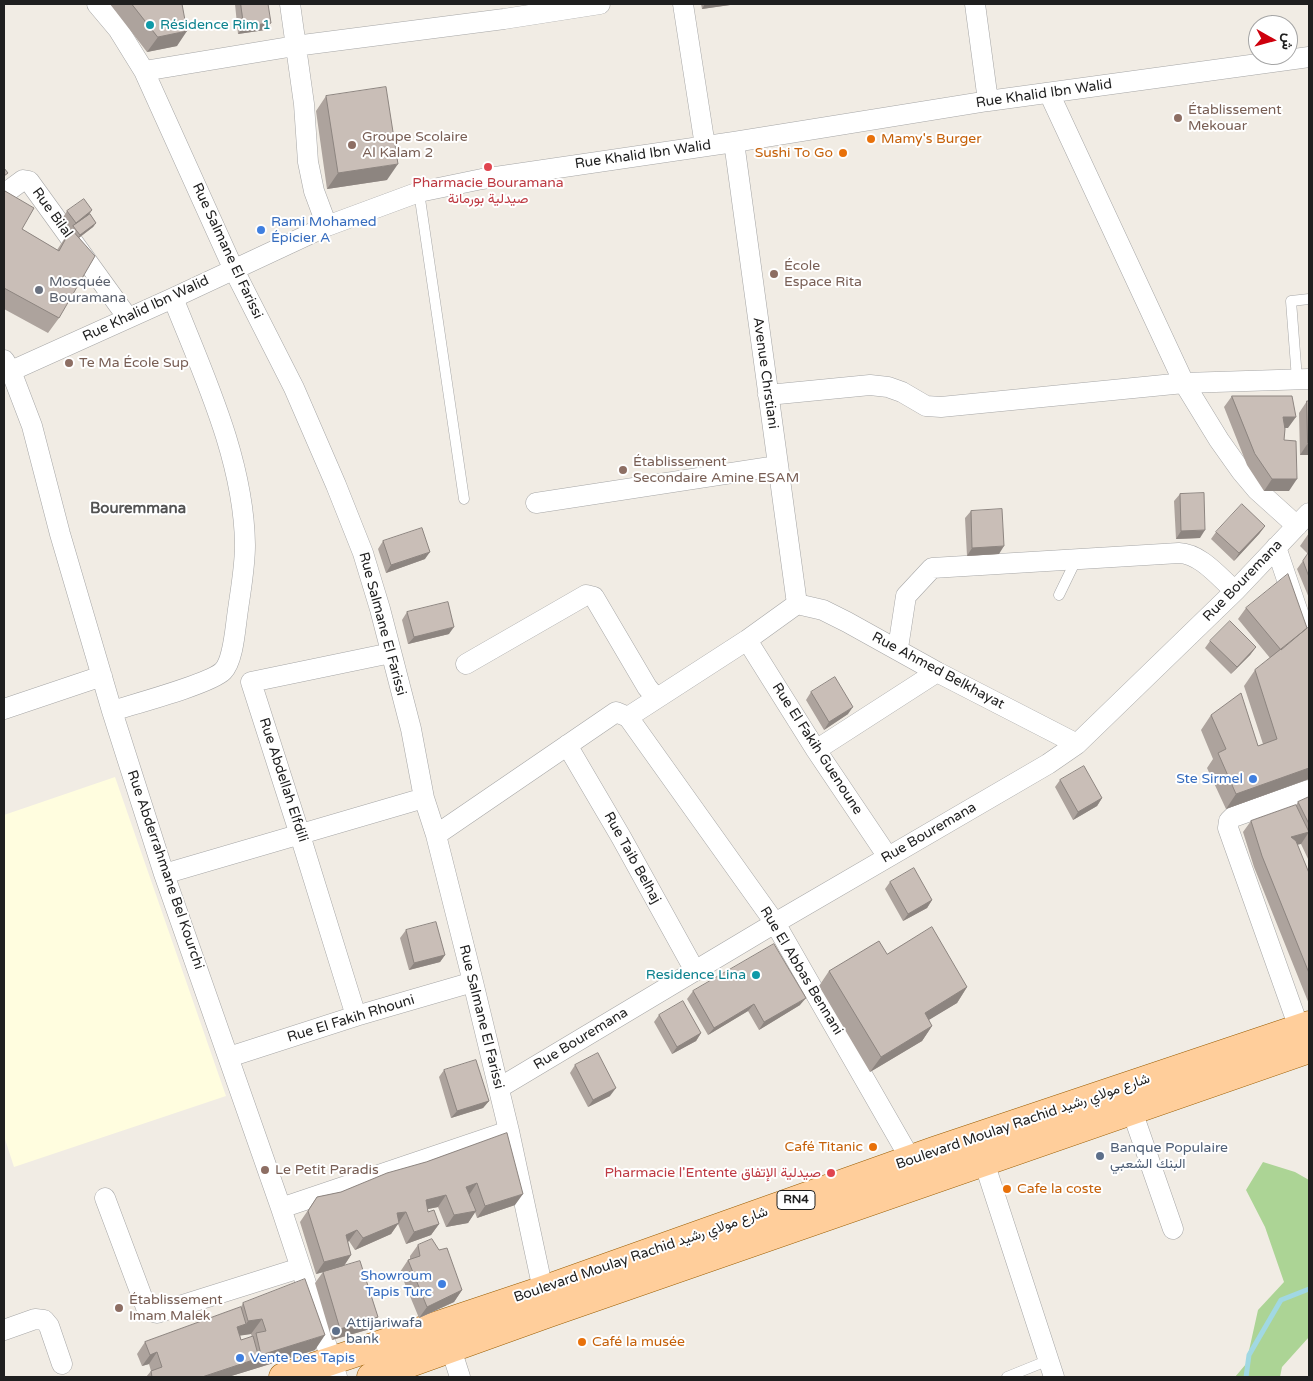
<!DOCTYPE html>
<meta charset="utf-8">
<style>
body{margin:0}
#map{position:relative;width:1313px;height:1381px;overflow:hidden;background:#f1ece4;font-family:"Varela Round",Vazirmatn,sans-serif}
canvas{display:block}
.frame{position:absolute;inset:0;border:5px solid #1f1f1f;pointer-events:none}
.north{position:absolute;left:1248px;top:15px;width:50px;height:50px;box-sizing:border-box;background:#fff;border:1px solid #a5a5a5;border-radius:50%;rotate:97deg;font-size:14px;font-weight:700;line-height:20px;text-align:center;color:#1f1f1f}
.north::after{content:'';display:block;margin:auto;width:18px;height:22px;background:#ce000d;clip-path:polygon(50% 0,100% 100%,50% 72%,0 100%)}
</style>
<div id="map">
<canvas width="1313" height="1381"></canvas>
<div class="frame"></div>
<div class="north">ش</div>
</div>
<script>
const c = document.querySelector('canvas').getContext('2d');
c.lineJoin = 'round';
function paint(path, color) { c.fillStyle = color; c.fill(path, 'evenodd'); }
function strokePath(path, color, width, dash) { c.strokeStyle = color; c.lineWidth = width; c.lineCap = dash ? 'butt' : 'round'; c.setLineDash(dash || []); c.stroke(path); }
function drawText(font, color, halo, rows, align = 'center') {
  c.font = font + ' "Varela Round",Vazirmatn,sans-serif'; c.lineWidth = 4; c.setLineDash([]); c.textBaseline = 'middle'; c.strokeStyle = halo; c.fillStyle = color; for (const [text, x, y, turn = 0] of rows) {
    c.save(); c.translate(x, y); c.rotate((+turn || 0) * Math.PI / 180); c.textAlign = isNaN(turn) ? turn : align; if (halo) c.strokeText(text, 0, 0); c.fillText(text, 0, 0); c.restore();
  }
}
paint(new Path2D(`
 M115,777L226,1096L14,1167L4,1136V815Z`), '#fffddf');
paint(new Path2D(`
 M1263,1162L1295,1172L1309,1180V1337L1282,1367L1280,1377H1235L1246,1364L1258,1310L1284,1282L1265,1227L1246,1190Z`), '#acd495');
strokePath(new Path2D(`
 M1246,1377L1249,1355L1281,1300L1309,1289`), '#a1d8e3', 5);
const service = new Path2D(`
 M419,192L464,499
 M1297,379L1291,301L1309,299
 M1059,595L1076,560
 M1007,1377L1049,1360`);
const minor = new Path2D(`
 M97,4L118,29L144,71L233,268L294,388L336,485L363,553L380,609L411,729L424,798L436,835L473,982L509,1131L543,1290
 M290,4L304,104L308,162L314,191L327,226
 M683,4L705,146
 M975,4L988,101
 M144,71L295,46L504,19L600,4
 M1049,93L1184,383L1219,440L1241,471L1257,490L1297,526
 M734,142L797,604
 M4,194L23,180L29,181L128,318
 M4,360L11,371L32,426L60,534L112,711L164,874L281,1208L337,1377
 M11,371L173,298L327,226L419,192L482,179L734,142L988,101L1309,57
 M768,395L870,385L888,387L902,392L926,406L941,407L1184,383L1309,379
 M536,503L777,466
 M1276,547L1309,645
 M797,604L823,610L847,622L937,672L1077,744
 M747,640L816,750L888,857
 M898,648L906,596L932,568L1179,553C1201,554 1218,576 1235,591
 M466,664L586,595L594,597L647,687L656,698
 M251,682L300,835L356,1016
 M251,682L391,653
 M4,709L102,676
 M112,711C134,704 210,684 223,671C233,661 235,631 237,617C240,593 245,569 245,545C244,460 204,376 173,298
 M628,717L775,923L911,1160
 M567,745L621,837L695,971
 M816,750L937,672
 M436,835L616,712L628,717L747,640L797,604
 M164,874L424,798
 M1299,1028L1228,828L1229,821L1233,817L1309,790
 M229,1057L356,1016L473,982
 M499,1088L775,923L1048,764L1077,744L1235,591L1309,513
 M1132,1111L1173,1229
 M984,1162L1054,1377
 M105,1198L147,1310L157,1313L300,1268
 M281,1208L509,1131
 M4,1330L35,1319L44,1320L49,1326L62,1364
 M451,1349L460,1377`);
const primary = new Path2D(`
 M283,1377L543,1290L934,1151L1309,1025
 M371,1377L549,1313L1309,1049`);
strokePath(service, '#a6a6a6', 11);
strokePath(minor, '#a6a6a6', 21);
strokePath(primary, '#9a5d00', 29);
strokePath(service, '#fff', 10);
strokePath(minor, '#fff', 20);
strokePath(primary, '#ffce9b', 28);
paint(new Path2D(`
 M110,4H182L177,46L147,52Z
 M235,4H268L265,30L238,34Z
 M701,4H737L702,9Z
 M326,96L387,180L327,189L316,111Z
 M4,193L22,229L57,250L70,230L62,219L67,211L90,214L96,223L93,227L79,238L59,318L48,333L4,309Z
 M1232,396L1288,428H1285L1284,440L1289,491H1264L1247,465L1224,407Z
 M1307,401H1309V455H1300L1299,413Z
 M1180,494L1200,538L1176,539L1174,501Z
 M971,511L999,554L967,556L965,518Z
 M1265,526L1259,534L1234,561L1211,539L1216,532Z
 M1309,533V598L1297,569L1308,554L1300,546Z
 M383,541L425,559L386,573L378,549Z
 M1246,608L1307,628L1309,779L1226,809L1207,768L1213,759L1201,730L1211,715L1258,746L1263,744L1244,686L1255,670L1270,658L1238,619Z
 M407,612L449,634L408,644L402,620Z
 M1210,641L1256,647L1250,655L1231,674L1205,648Z
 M811,692L848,714L824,730L806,700Z
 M1060,780L1102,798L1097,806L1073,820L1055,787Z
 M1309,797V861L1301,844H1297L1309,873V1004L1254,867L1243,832L1251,821L1296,805L1298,802Z
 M890,882L932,900L927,908L903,921L885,889Z
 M406,930L445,955L440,962L409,970L400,938Z
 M887,954L967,987L957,1003L928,1020L932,1026L922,1041L870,1072L819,986L829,971Z
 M693,991L800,1005L759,1030L748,1011L708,1035L687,999Z
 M659,1015L701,1033L696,1041L672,1054L654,1022Z
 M575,1065L610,1096L588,1107L570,1073Z
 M444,1070L489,1101L483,1108L451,1118L439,1077Z
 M507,1133L515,1205L477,1218L475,1212L468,1223L446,1227L438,1207L428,1209V1212L439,1224L431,1235L406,1244L398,1224L391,1234L355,1250L349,1241L348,1242L351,1255L344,1266L370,1329L332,1340L315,1283L323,1272L316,1274L300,1222L317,1197L341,1192L426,1162Z
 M418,1245L439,1250L462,1290L454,1302L419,1318L400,1272L408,1260H410V1256Z
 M243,1303L315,1350L228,1377H146L151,1371L149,1364L142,1366L137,1354L145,1342L241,1307ZM251,1334L252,1337L241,1340L240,1335Z`), '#ada39d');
paint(new Path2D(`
 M705,4H737L702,9Z
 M271,23L265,30L238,34L244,26Z
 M187,31L177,46L147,52L158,37Z
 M398,164L387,180L327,189L338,173Z
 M92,210L87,218L73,226L76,223Z
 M96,223L93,227L77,239L80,235Z
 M1283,417H1296L1288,428H1275Z
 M1308,443H1309V455H1300Z
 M1272,479H1297L1289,491H1264Z
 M1265,526L1259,534L1234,561L1239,553Z
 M1205,530L1200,538L1176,539L1181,531Z
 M1004,546L999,554L967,556L972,548Z
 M430,552L425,559L386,573L391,565Z
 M454,627L449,634L408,644L414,637Z
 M1256,647L1250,655L1231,674L1237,667Z
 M853,707L848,714L824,730L829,722Z
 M1309,768V779L1226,809L1236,794Z
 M1102,798L1097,806L1073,820L1078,812Z
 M1309,832L1301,844L1283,848L1291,837Z
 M932,900L927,908L903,921L908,914Z
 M445,955L440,962L409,970L414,963Z
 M967,987L957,1003L914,1029L925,1013Z
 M806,998L800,1005L759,1030L764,1022Z
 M754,1004L748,1011L708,1035L714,1028Z
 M932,1026L922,1041L870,1072L881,1057Z
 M701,1033L696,1041L672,1054L677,1047Z
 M616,1088L610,1096L588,1107L593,1100Z
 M489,1101L483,1108L451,1118L457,1111Z
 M477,1183L469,1195L466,1187Z
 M523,1194L515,1205L477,1218L485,1206Z
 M446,1195L438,1207L418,1211L426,1200Z
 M476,1211L468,1223L446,1227L454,1215Z
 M406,1212L391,1234L355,1250L363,1238L397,1213Z
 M439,1224L431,1235L406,1244L414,1232Z
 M357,1230L349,1241L338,1246L346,1235Z
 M351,1255L343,1267L316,1274L324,1262Z
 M462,1290L454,1302L419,1318L427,1307Z
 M378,1317L370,1329L332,1340L340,1329Z
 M262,1319L251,1334L238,1336L237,1327L246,1324L248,1321Z
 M325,1335L315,1350L251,1370L261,1355Z
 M157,1352L149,1364L142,1366L150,1355Z
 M259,1358L251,1370L228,1377H202Z`), '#8d8580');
const building = new Path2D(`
 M132,4H182L187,31L158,37Z
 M241,4H268L271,23L244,26Z
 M386,87L398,164L338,173L326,96Z
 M4,168L8,173L4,176Z
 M5,191L34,208L22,229L59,251L71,229L95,256L59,318L4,288V193Z
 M84,199L92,210L76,223L67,211Z
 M90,214L96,223L80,235L73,226Z
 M1232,396H1292L1296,417H1283L1285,429L1284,440L1296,441L1297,479H1272L1255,454Z
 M1307,401H1309V443H1308Z
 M1204,493L1205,530L1181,531L1180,494Z
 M1242,504L1265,526L1239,553L1216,532Z
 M1002,509L1004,546L972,548L971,511Z
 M422,528L430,552L391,565L383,541Z
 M1309,552V577L1303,561Z
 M1288,574L1307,628L1281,650L1246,608Z
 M448,602L454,627L414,637L407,612Z
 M1230,621L1256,647L1237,667L1210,641Z
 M1309,627V768L1236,794L1218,753L1226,749L1211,715L1241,693L1258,746L1277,739L1255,670Z
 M835,677L853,707L829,722L811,692Z
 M1084,766L1102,798L1078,812L1060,780Z
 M1309,797V824L1298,802Z
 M1296,805L1309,832L1291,837L1296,841L1309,873V973L1262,856L1251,821Z
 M914,868L932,900L908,914L890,882Z
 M436,922L445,955L414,963L406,930Z
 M932,927L967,987L925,1013L932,1026L881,1057L829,971L879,941L887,954Z
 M774,944L806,998L764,1022L754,1004L714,1028L693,991Z
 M683,1001L701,1033L677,1047L659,1015Z
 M598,1053L616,1088L593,1100L575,1065Z
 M476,1060L489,1101L457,1111L444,1070Z
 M507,1133L523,1194L485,1206L477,1183L466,1187L476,1211L454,1215L446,1195L426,1200L428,1212L434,1210L439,1224L414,1232L406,1212L397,1213L399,1223L363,1238L357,1230L346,1235L351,1255L324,1262L308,1211L317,1197L341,1192L387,1173L426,1162Z
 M432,1239L439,1250L447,1248L462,1290L427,1307L408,1260L420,1256L418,1245Z
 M360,1261L378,1317L340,1329L323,1272Z
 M305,1279L325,1335L261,1355L256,1333L266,1331L262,1319L248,1321L243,1303Z
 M241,1307L246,1324L237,1327L241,1340L253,1336L259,1358L202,1377H152L151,1371L162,1367L157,1352L150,1355L145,1342Z`);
paint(building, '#c9beb7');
strokePath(building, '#8d8580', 1);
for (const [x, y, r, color] of [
 [150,25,5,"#0f9aa8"],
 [1178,118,5,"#8d6e63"],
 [871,139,5,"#e8710a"],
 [352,145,5,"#8d6e63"],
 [843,153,5,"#e8710a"],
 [488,167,5,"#e0444e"],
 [261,230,5,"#3f7fe0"],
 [774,274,5,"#8d6e63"],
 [39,290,5,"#6b7280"],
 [69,363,5,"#8d6e63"],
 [623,470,5,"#8d6e63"],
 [1253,779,5,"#3f7fe0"],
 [756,975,5,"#0f9aa8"],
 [873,1147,5,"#e8710a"],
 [1100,1156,5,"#5c6f8a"],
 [265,1170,5,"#8d6e63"],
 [831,1173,5,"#e0444e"],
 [1007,1189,5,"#e8710a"],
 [442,1284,5,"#3f7fe0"],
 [119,1308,5,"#8d6e63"],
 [336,1331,5,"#5c6f8a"],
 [582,1342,5,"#e8710a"],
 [240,1358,5,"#3f7fe0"]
]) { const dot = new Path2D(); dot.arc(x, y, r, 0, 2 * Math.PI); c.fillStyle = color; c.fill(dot); strokePath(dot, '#fff', 2); }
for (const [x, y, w] of [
 [796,1200,38]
]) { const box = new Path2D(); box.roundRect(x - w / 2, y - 9.5, w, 19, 4); c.fillStyle = '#fff'; c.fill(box); strokePath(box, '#1f1f1f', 1); }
drawText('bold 12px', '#1f1f1f', null, [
 ["RN4",796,1200]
]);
drawText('14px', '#0d838f', '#fff', [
 ["Résidence Rim 1",160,25],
 ["Residence Lina",746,975,"right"]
], 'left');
drawText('14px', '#1f1f1f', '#fff', [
 ["Rue Khalid Ibn Walid",1044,94,-8],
 ["Rue Khalid Ibn Walid",643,155,-8],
 ["Rue Bilal",52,213,54],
 ["Rue Salmane El Farissi",227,251,65],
 ["Rue Khalid Ibn Walid",146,309,-25],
 ["Avenue Chrstiani",765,373,82],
 ["Rue Bouremana",1243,581,-46],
 ["Rue Salmane El Farissi",382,624,75],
 ["Rue Ahmed Belkhayat",938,671,28],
 ["Rue El Fakih Guenoune",817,749,57],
 ["Rue Abdellah Elfdili",283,780,72],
 ["Rue Bouremana",929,833,-30],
 ["Rue Taib Belhaj",632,858,61],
 ["Rue Abderrahmane Bel Kourchi",165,870,71],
 ["Rue El Abbas Bennani",801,971,59],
 ["Rue Salmane El Farissi",481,1017,76],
 ["Rue El Fakih Rhouni",351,1019,-17],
 ["Rue Bouremana",581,1039,-31],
 ["Boulevard Moulay Rachid شارع مولاي رشيد",1023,1122,-19],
 ["Boulevard Moulay Rachid شارع مولاي رشيد",641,1255,-19]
]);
drawText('14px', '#785e54', '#fff', [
 ["Établissement",1188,110],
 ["Mekouar",1188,126],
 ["Groupe Scolaire",362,137],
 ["Al Kalam 2",362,153],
 ["École",784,266],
 ["Espace Rita",784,282],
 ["Te Ma École Sup",79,363],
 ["Établissement",633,462],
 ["Secondaire Amine ESAM",633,478],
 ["Le Petit Paradis",275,1170],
 ["Établissement",129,1300],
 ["Imam Malek",129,1316]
], 'left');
drawText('14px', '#c56008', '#fff', [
 ["Mamy's Burger",881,139],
 ["Sushi To Go",833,153,"right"],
 ["Café Titanic",863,1147,"right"],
 ["Cafe la coste",1017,1189],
 ["Café la musée",592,1342]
], 'left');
drawText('14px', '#be3a42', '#fff', [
 ["Pharmacie Bouramana",488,183],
 ["صيدلية بورمانة",488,199],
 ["Pharmacie l'Entente صيدلية الإتفاق",821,1173,"right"]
]);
drawText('14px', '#366cbe', '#fff', [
 ["Rami Mohamed",271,222],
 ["Épicier A",271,238],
 ["Ste Sirmel",1243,779,"right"],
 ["Showroum",432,1276,"right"],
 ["Tapis Turc",432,1292,"right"],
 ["Vente Des Tapis",250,1358]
], 'left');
drawText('14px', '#5b616d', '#fff', [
 ["Mosquée",49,282],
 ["Bouramana",49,298]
], 'left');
drawText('14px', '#4e5e75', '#fff', [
 ["Banque Populaire",1110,1148],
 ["البنك الشعبي",1110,1164],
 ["Attijariwafa",346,1323],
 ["bank",346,1339]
], 'left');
drawText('bold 15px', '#525252', '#fff', [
 ["Bouremmana",138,509]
]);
</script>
